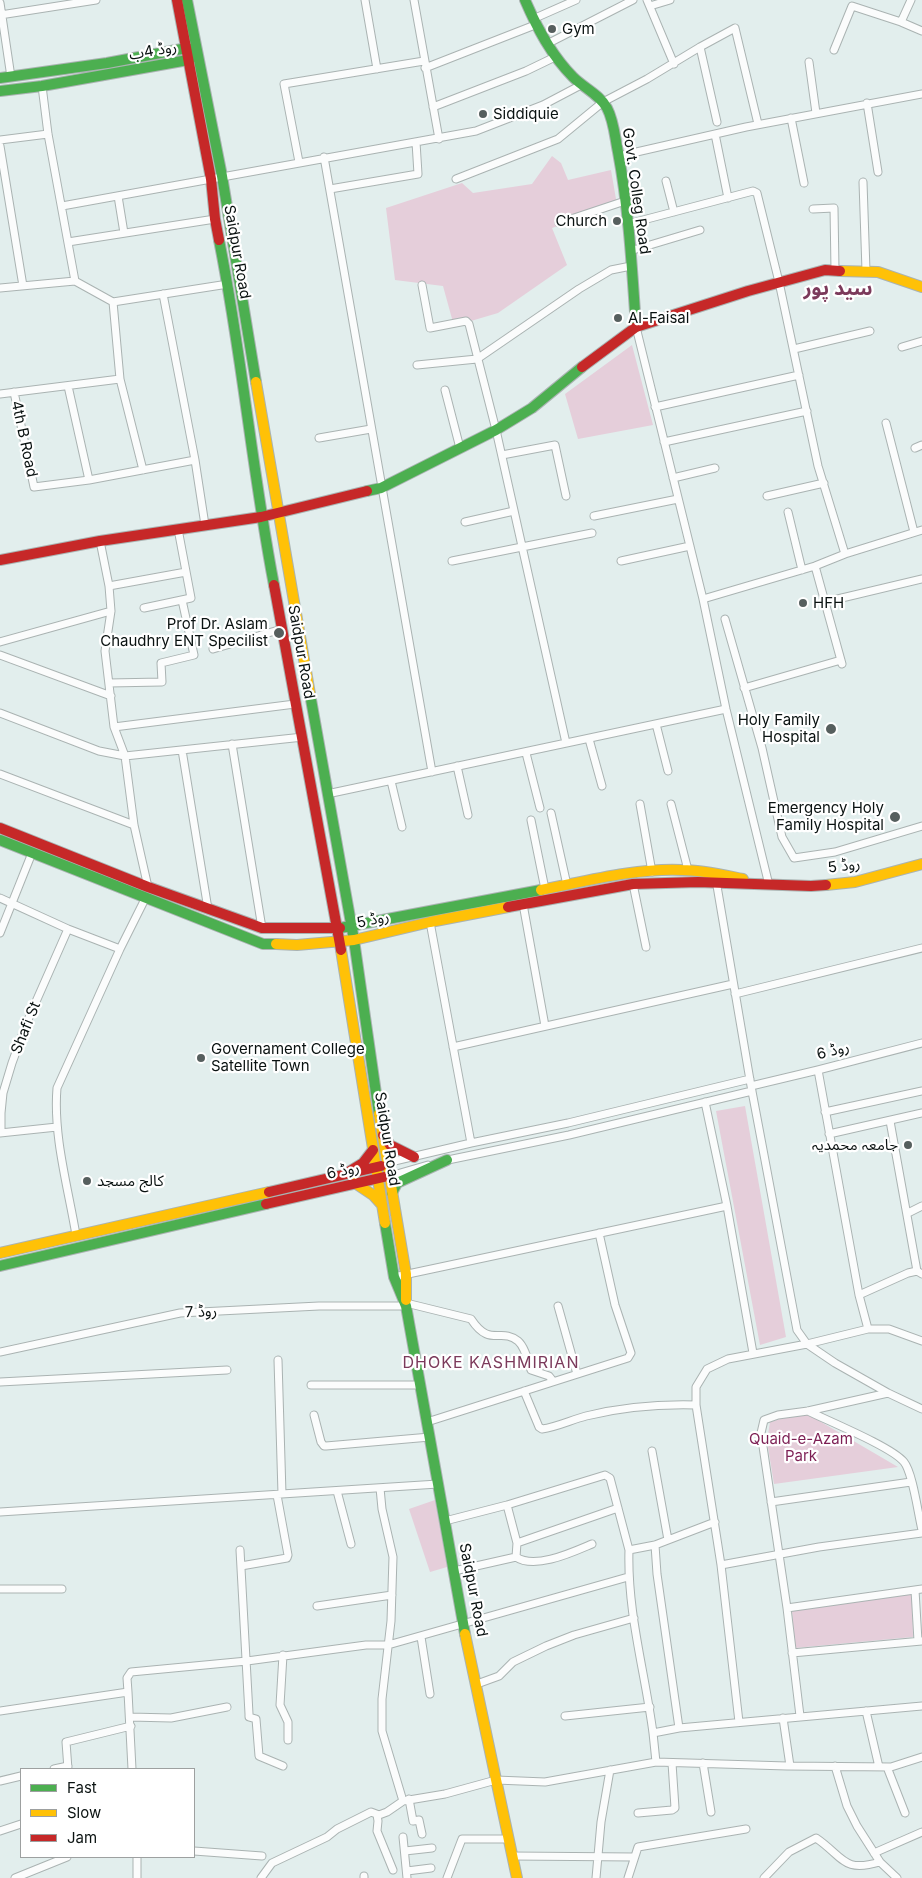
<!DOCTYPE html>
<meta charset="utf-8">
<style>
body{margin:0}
#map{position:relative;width:922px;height:1878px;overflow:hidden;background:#e2eeed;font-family:Inter,sans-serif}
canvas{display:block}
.legend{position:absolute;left:20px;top:1768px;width:175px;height:90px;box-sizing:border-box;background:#fff;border:1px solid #9da0a0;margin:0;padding:6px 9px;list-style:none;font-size:15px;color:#0a1211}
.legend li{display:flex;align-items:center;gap:10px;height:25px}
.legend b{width:25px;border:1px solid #9da0a0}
</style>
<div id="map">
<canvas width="922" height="1878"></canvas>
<ul class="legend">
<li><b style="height:6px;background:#4caf50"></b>Fast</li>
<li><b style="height:6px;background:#ffc107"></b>Slow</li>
<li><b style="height:6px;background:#c62828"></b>Jam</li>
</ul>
</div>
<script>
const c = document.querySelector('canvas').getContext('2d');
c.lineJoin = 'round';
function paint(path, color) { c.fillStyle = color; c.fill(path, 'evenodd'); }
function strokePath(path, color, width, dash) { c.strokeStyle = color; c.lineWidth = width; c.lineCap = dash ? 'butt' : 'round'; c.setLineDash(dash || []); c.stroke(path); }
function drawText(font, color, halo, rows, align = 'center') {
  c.font = font + ' Inter,"Noto Sans Arabic",sans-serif'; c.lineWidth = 4.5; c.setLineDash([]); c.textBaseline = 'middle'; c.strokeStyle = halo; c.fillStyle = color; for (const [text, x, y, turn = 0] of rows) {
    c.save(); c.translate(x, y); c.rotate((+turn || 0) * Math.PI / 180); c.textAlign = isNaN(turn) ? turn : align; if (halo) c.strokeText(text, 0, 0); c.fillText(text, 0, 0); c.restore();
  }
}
paint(new Path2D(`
 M552,156L561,163L568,180L611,170L617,205L552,228L567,265L498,313L454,326L443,286L395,280L386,208L462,183L473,193L532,184Z
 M632,345L653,425L578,439L565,394Z
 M745,1106L786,1337L760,1345L716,1111Z
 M804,1412L898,1467L774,1484L767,1441L770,1422Z
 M435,1500L447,1567L430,1572L409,1509Z
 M912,1592L913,1637L795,1648L792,1611Z`), '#e5ceda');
const street = new Path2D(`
 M365,0L377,69
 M414,0L439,139
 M647,0L674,64
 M0,3L11,77
 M650,6L670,0
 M0,15L96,0
 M533,19L576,0
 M901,22L911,0
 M547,44L633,0
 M700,47L717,122
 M834,50L852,6L901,22L922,31
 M809,62L816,113
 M425,68L535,25
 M42,86L48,134L75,281
 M867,103L878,172
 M433,107L526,71L555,57
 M791,118L804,183
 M715,134L728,198
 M0,140L48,134
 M0,146L23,286
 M619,156L746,127L922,94
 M324,157L432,772
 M299,162L284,84L424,61
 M456,179L558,139L603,102L647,79L700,47L735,28L758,124
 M666,181L674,212
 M863,182L866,271
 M330,189L418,174L416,142
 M118,196L124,233
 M62,206L476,131L543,105L581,85
 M813,209L834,208L835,270
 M559,223L625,201
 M628,224L753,191L757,193L779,282L818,466L845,554
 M68,242L215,219
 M630,251L700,230
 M422,285L430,328L466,321L469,324L496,430L566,743
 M0,288L75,281L113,302L120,379L143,470
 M163,294L195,460
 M113,302L228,284
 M636,327L703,599L726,709L769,885
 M902,347L922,341
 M794,349L870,331
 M417,365L477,359L579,289L611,270L631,266
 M68,386L89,480
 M445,390L460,448
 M14,392L34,487L89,480L195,460L205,525
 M0,394L120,379
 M655,407L799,375
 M886,423L914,532
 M319,438L371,429
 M664,442L807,411
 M915,448L922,445
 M502,455L555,445L566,496
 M673,478L715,468
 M767,496L824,483
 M788,512L802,570
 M594,516L678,499
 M465,522L514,511
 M100,541L109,586L111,611L105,651L114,727L125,756L134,825L148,887
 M452,561L592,533
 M621,561L690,546
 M815,566L842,664
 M109,586L186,572
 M703,599L815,566L845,554L922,530
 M825,602L922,579
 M144,608L191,598L178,529
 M725,619L762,748L782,837L794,858L835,852L922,826
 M0,642L111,611
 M213,649L282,629
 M0,655L111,696
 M109,683L162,682L161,663L194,655L182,600
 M744,688L841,660
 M0,713L99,751L125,756L303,737
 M656,724L668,771
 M114,727L295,704
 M589,739L602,786
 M232,744L262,928
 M182,750L208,909
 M526,753L540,808
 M457,766L468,815
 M0,774L134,825
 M391,781L402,827
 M327,794L726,709
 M640,804L652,872
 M671,804L688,870
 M551,813L567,885
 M531,820L545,889
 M716,880L751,1086L797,1330L807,1344L835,1363L888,1393L922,1409
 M633,884L646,947
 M0,898L68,929L120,949
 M523,904L545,1026
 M430,922L471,1143
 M0,933L32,853
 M735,994L922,948
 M453,1047L733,984
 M818,1070L859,1295L868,1329
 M751,1086L818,1070L922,1043
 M825,1112L922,1091
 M890,1121L917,1271
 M0,1133L57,1127
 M1,1133V1113L3,1093L12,1063L27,1022L68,929
 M829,1134L922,1113
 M443,1161L569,1135L752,1091
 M386,1163L471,1143L568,1123L750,1079
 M390,1176L428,1165
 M727,1206L753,1353
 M908,1213L922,1206
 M76,1235C68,1187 53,1136 57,1088L120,949L146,897
 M394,1277L727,1206L705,1102
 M859,1295L908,1273L917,1271L922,1274
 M406,1303L471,1319C490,1348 501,1327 518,1341C525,1347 528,1361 531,1370L549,1376L553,1381
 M558,1306L577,1374
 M0,1352L180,1313L319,1306H406
 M278,1360L282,1494
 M0,1382L227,1370
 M311,1385H421
 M524,1391L539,1427L542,1429C557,1427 571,1420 586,1416C623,1407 659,1404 696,1405
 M808,1411C828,1421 892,1447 904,1462C913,1473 918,1514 922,1530
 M314,1415L321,1442L324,1446H326L430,1437
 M427,1422L628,1358L631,1353L615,1305L599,1233
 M652,1451L668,1540
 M380,1488L382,1509L393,1557L391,1621L382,1699V1731L403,1801
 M337,1491L351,1544
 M771,1502L911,1482
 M507,1505L517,1543
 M0,1512L438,1484
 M445,1521L507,1505L605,1475L610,1478L629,1550
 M655,1545L657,1574L679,1728
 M240,1550L249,1714V1717L256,1719L259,1756L283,1766
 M516,1557C535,1570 573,1552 592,1544
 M721,1565L819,1547L922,1533
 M241,1566L287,1558L288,1555L277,1495
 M454,1571L516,1557L517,1543L618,1508
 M0,1589H62
 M915,1590L918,1641
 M317,1606L392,1595
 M787,1608L922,1589
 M421,1637L430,1694
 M792,1653L922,1641
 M283,1655L280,1705L288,1722V1740
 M477,1684L499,1676L513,1662L546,1646L574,1635L634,1618
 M128,1692L132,1769
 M0,1711L128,1692L127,1678L131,1672L247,1661L366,1645H388L628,1577
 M866,1711L879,1767
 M565,1716L650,1707
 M800,1716L787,1608L761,1433L764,1420L778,1415L808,1411L888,1393
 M130,1717L171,1718L227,1707
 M783,1718L790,1766
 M739,1722L721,1565L696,1405V1387L707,1369L728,1359L807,1344L868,1329H889L922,1341
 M653,1733C645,1672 627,1612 629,1550L655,1545L715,1522
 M656,1762L653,1733L679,1728L922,1706
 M703,1763L711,1812
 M835,1766L847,1806L857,1826L880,1862
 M887,1767L905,1813
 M54,1769L68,1766
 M68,1769L66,1742L131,1726
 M0,1781L21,1776
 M409,1799L413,1821L419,1820L422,1834
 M638,1813L672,1810L675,1808L672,1763
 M377,1815L378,1821L377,1831L393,1870
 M0,1831L21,1824
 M403,1837L407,1878
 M194,1851L262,1856
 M405,1851L432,1848
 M874,1853L922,1832
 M512,1856L634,1857
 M407,1871L431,1868
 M15,1878L67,1857
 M137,1878V1857
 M261,1878L272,1863L327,1837L337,1829L371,1812L379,1815L387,1812L403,1801L445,1794L496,1780L545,1782L656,1762L787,1766L891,1767L922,1757
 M364,1878V1876
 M447,1878L462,1839H509
 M596,1878L601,1822L610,1770
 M628,1878L638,1847L746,1829
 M764,1878L789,1852L816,1838C844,1857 842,1873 880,1862L897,1878`);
const fast = new Path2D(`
 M187,0L222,176L256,382
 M525,0C537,28 551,55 573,77C584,88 600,95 607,108C614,121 615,138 618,152C629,210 632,269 636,327
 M0,78L107,63L187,48L191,50
 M0,91L42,86L188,60L193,56
 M219,240C242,354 252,471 274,585
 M367,491L381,488L496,430L532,408L582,367
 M310,694L354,940L379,1114
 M0,840L263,944H276
 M340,928L541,890
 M392,1193L397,1183L447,1160
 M385,1223L394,1277L406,1306L465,1634
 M0,1266L266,1204`);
const slow = new Path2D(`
 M840,271L878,272L922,287
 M256,382L310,694
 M826,885L855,882L922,864
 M541,890C587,881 635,868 682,870C703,870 723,875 743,879
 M276,944L297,945L354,940L430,922L508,907
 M341,950L385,1223
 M379,1114L406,1274V1300
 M355,1183L373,1195L382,1205
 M0,1253L269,1192
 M465,1634L517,1878`);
const jam = new Path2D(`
 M177,0L211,179L215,219L219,240
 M582,367L636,327L748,291L825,270L840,271
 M0,560L100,541L261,517L367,491
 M274,585L341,950
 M0,828L148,887L262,928H340
 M508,907L633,884L698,882L811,886L826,885
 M383,1135L390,1145L414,1157
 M350,1171L363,1163L373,1150
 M269,1192L381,1166
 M266,1204L384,1177`);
strokePath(street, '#aab3b2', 9);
strokePath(fast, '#aab3b2', 12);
strokePath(slow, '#aab3b2', 12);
strokePath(jam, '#aab3b2', 12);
strokePath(street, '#fbfcfc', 7);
strokePath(fast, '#4caf50', 10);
strokePath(slow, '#ffc107', 10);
strokePath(jam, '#c62828', 10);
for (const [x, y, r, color] of [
 [552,29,5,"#565f5e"],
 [483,114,5,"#565f5e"],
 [617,221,5,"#565f5e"],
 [618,318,5,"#565f5e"],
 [803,603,5,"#565f5e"],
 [279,633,6,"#565f5e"],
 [831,729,6,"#565f5e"],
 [895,817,6,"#565f5e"],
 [201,1058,5,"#565f5e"],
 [908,1145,5,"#565f5e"],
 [87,1181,5,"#565f5e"]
]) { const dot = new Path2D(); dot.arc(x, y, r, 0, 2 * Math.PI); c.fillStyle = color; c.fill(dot); strokePath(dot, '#fff', 2); }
drawText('15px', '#0a1211', '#fff', [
 ["Gym",562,29],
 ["Siddiquie",493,114],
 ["Church",607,221,"right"],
 ["Al-Faisal",628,318],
 ["HFH",813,603],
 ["Prof Dr. Aslam",268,624,"right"],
 ["Chaudhry ENT Specilist",268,641,"right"],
 ["Holy Family",820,720,"right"],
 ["Hospital",820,737,"right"],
 ["Emergency Holy",884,808,"right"],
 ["Family Hospital",884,825,"right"],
 ["Governament College",211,1049],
 ["Satellite Town",211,1066],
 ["جامعہ محمدیہ",898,1145,"right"],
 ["کالج مسجد",97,1181]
], 'left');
drawText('15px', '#0a1211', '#fff', [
 ["روڈ 4ب",153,51,-10],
 ["Govt. Colleg Road",636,191,82],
 ["Saidpur Road",237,252,80],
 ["4th B Road",24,439,78],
 ["Saidpur Road",301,652,80],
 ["روڈ 5",844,866,-8],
 ["روڈ 5",373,920,-13],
 ["Shafi St",26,1028,-68],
 ["روڈ 6",833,1051,-15],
 ["Saidpur Road",387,1139,81],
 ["روڈ 6",343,1171,-13],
 ["روڈ 7",201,1312,-3],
 ["Saidpur Road",473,1590,79]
]);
drawText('15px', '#7d1f54', '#fff', [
 ["Quaid-e-Azam",801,1439],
 ["Park",801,1456]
]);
c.letterSpacing = '1px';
drawText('16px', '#7b3a5b', '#fff', [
 ["DHOKE KASHMIRIAN",491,1363]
]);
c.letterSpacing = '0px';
drawText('bold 20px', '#7b3a5b', '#fff', [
 ["سید پور",838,289]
]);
</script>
